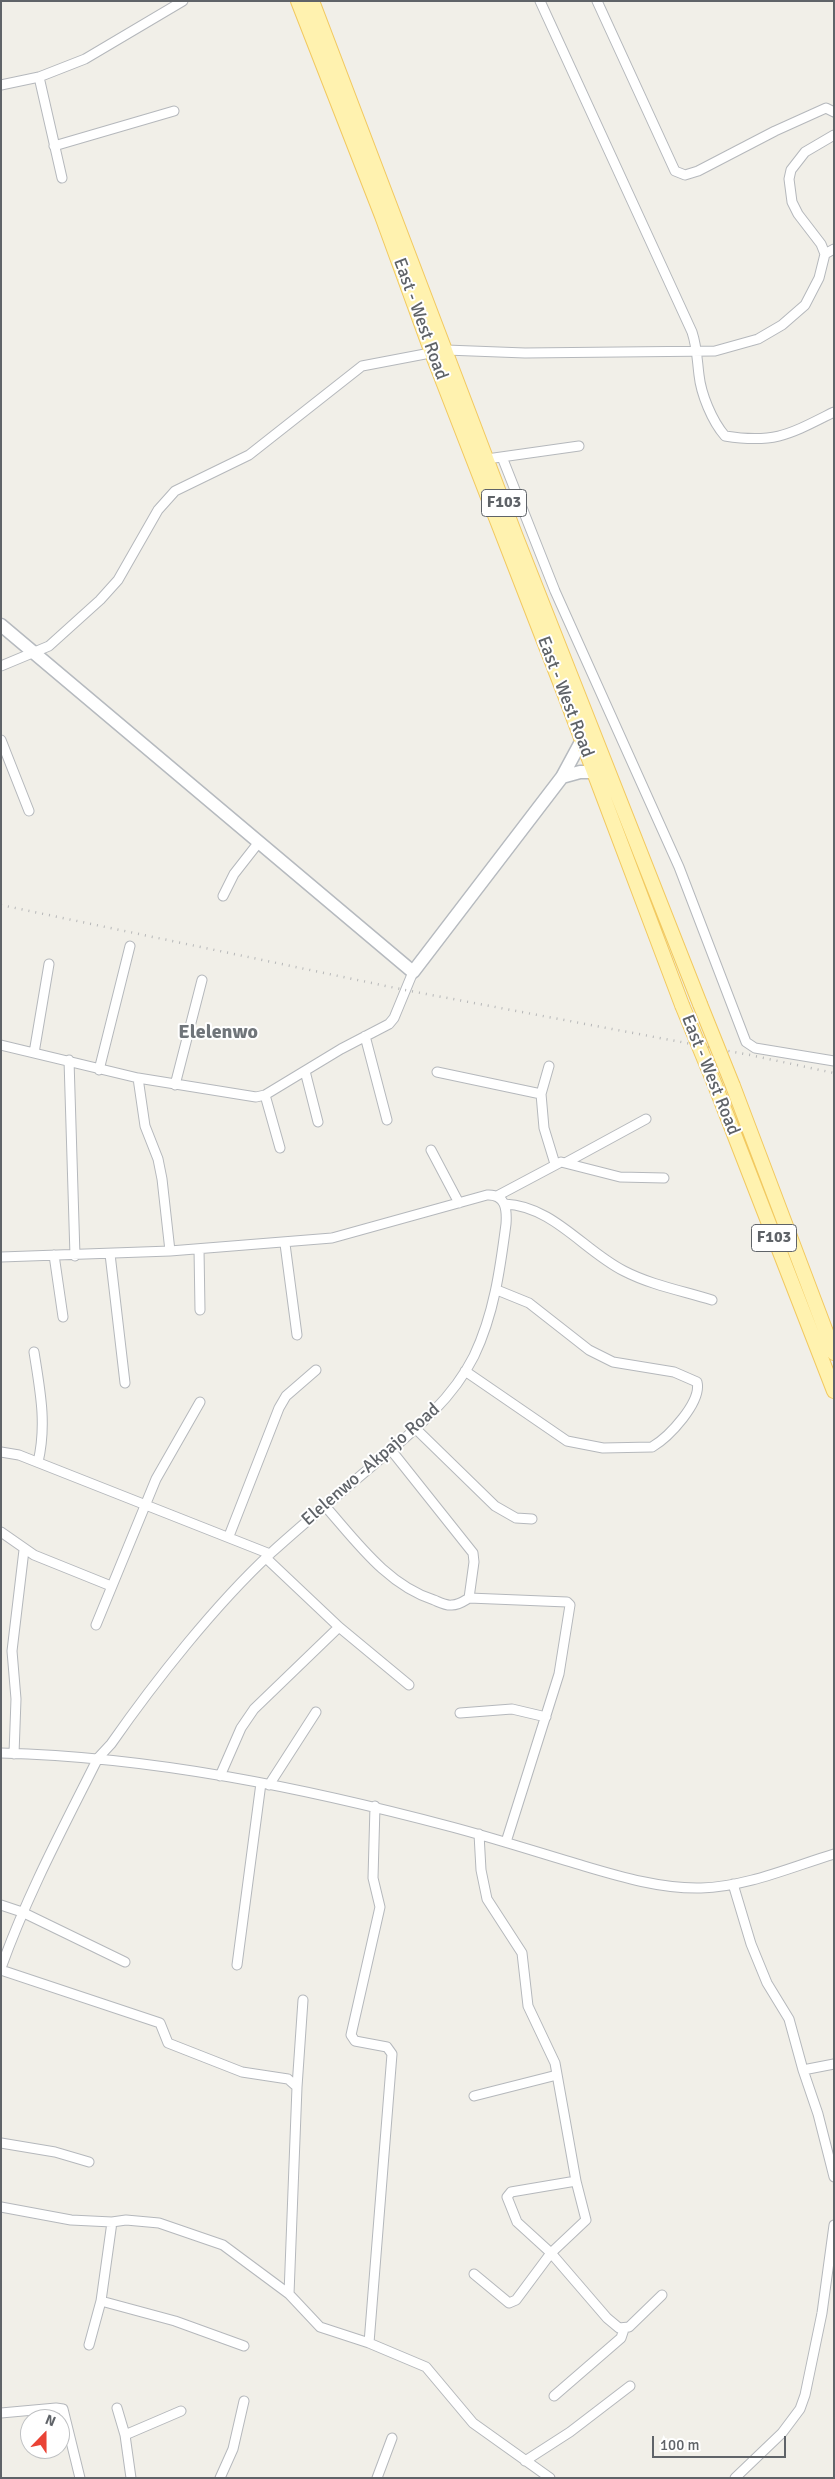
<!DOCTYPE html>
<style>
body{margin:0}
#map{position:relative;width:835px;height:2479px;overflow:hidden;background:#f1efe8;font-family:Signika,sans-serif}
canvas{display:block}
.frame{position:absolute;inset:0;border:2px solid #5f6368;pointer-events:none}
.north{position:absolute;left:20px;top:2409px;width:50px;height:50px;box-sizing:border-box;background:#fff;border:1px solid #bfc1c3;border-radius:50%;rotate:22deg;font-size:14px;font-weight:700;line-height:20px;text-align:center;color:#5f6368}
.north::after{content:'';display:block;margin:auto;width:18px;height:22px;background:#ea4335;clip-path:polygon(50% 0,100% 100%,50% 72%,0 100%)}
.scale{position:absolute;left:652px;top:2436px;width:134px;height:22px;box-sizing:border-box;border:2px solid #5f6368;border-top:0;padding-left:6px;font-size:15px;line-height:18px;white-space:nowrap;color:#5f6368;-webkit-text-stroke:4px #fff;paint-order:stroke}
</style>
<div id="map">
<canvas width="835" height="2479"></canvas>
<div class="frame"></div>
<div class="north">N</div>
<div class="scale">100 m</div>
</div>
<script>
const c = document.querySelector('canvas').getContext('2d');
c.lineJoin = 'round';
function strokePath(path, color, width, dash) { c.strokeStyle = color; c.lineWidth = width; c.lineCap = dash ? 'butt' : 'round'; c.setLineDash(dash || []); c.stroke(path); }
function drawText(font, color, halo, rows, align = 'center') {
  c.font = font + ' Signika,sans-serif'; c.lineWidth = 4; c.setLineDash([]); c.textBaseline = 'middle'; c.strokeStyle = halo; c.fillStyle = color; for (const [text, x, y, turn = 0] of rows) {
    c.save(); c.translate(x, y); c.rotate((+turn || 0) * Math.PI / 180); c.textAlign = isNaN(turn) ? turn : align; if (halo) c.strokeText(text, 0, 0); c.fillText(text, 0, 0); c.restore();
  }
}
const street = new Path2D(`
 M540,1L692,332C697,347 697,359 699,375C701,394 712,421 725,436C775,444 790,434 834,412
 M597,1L675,171L685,175L698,171L775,131L826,108L834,112
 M39,77L62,178
 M1,85L39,77L85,59L183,1
 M54,146L174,111
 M825,254L834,249
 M502,457L555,591L679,867L746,1042L755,1048L834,1061
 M487,459L579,446
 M1,666L49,646L100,600L118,580L158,510L175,491L249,455L362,366L446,350L525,353L715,351L758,339L782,325L805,305L819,278L825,254L821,244L798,214L792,202L789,179L791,170L805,152L834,135
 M1,740L29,811
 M223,896L234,874L259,842
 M365,1036L387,1120
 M1,1045L138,1078L256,1097L265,1095L341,1049L389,1024L394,1018L413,972
 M34,1053L49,964
 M69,1060L75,1256
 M549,1066L541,1094L544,1128L555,1164
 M99,1070L130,946
 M305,1071L318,1122
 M437,1072L541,1094
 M138,1078L145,1126L158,1159L162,1179L170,1251
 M175,1085L202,980
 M265,1095L280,1148
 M431,1150L459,1203
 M567,1162L646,1119
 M497,1196L561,1162L620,1177L664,1178
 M505,1204C553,1206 584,1251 624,1271C651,1285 683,1291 712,1300
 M285,1244L297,1335
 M199,1249L200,1310
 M110,1254L125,1383
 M54,1255L63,1317
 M1,1257L170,1251L332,1238L487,1195C506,1194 507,1210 506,1224C500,1270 494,1314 474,1356C451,1402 410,1434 372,1466C338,1495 304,1523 271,1553C215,1605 155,1681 111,1744L98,1758C63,1828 27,1895 1,1968
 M34,1352C40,1390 47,1424 38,1462
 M465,1371L567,1441L603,1448L652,1447C669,1437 702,1402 697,1382L674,1372L613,1362L589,1350L529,1303L497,1290
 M416,1429L495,1506L516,1518L532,1519
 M391,1450L473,1553L474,1562L469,1598
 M1,1452L19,1455L270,1554
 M325,1506C356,1541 387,1585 434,1600C439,1602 446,1606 452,1605C459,1605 464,1601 469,1598L567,1602L570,1605L559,1674L506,1842
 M1,1532L34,1555L111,1586
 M229,1536L279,1408L286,1396L316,1370
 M266,1558L339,1627L409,1685
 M96,1625L156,1479L200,1402
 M460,1713L512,1709L546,1717
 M1,1753C154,1757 305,1788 452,1827C497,1839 540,1853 584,1866C621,1877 662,1889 701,1888C746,1887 791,1867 834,1854
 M14,1754L16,1699L12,1651L24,1550
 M220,1776L241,1728L254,1709L339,1627
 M269,1785L316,1712
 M733,1884L751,1944L767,1983L789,2019L803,2070L818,2114L834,2177
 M1,1905L22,1912L125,1962
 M237,1965L261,1783
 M1,1970L160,2023L168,2043L242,2072L288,2079L297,2087
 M803,2070L834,2064
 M474,2096L557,2075
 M1,2143L55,2152L89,2162
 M576,2181L511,2192L507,2197L517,2222L551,2253L607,2318L619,2328L629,2327L662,2295
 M1,2207L71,2220L112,2222L126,2220L159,2223L223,2245L289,2294L320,2327L369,2343L426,2367L473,2423L550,2478
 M474,2274L509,2303L516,2300L551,2253L586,2220L576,2181L555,2063L528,2006L522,1953L487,1899L481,1870L479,1834
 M289,2294L297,2087L303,2000
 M101,2301L175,2321L244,2346
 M369,2343L392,2054L387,2047L355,2041L351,2035L380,1907L373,1878L375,1806
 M89,2345L101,2301L112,2222
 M554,2396L621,2338L624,2329
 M117,2408L125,2435L131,2478
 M1,2413L56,2408L63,2409L80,2478
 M125,2435L181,2411
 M525,2461L570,2432L630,2386
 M220,2478L233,2449L244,2401
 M377,2478L392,2438
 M735,2478L782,2433L800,2409L805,2395L822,2313L834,2225`);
const secondary = new Path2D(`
 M1,625L413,972L562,777L582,740
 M562,777L580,772H594`);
const primary = new Path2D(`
 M298,1L382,216L432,353L563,690L682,1005
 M312,1L516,537L700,1004
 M715,1085L834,1391
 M733,1086L834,1353`);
strokePath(street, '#b5b8bc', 11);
strokePath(secondary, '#b6babf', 15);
strokePath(primary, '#f2c960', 16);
strokePath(street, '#fff', 9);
strokePath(secondary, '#fff', 12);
strokePath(primary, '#fff2af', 14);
strokePath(new Path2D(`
 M1,905L405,990L750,1055L834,1073`), '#b6b7b8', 2.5, [1, 6]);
const primaryBridge = new Path2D(`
 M700,1004L733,1086
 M682,1005L715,1085`);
strokePath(primaryBridge, '#f2c960', 16, []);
strokePath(primaryBridge, '#fff2af', 14);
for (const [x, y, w] of [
 [504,503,45],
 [774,1238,45]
]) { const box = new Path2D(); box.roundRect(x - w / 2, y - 13.5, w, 27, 4); c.fillStyle = '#fff'; c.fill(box); strokePath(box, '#5f6368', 1); }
drawText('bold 16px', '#5f6368', null, [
 ["F103",504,503],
 ["F103",774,1238]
]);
drawText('18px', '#5f6368', '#fff', [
 ["East - West Road",420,319,70],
 ["East - West Road",565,697,69],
 ["East - West Road",710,1075,68],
 ["Elelenwo -Akpajo Road",371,1465,-41]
]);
drawText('bold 20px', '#70757a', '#fff', [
 ["Elelenwo",218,1033]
]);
</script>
